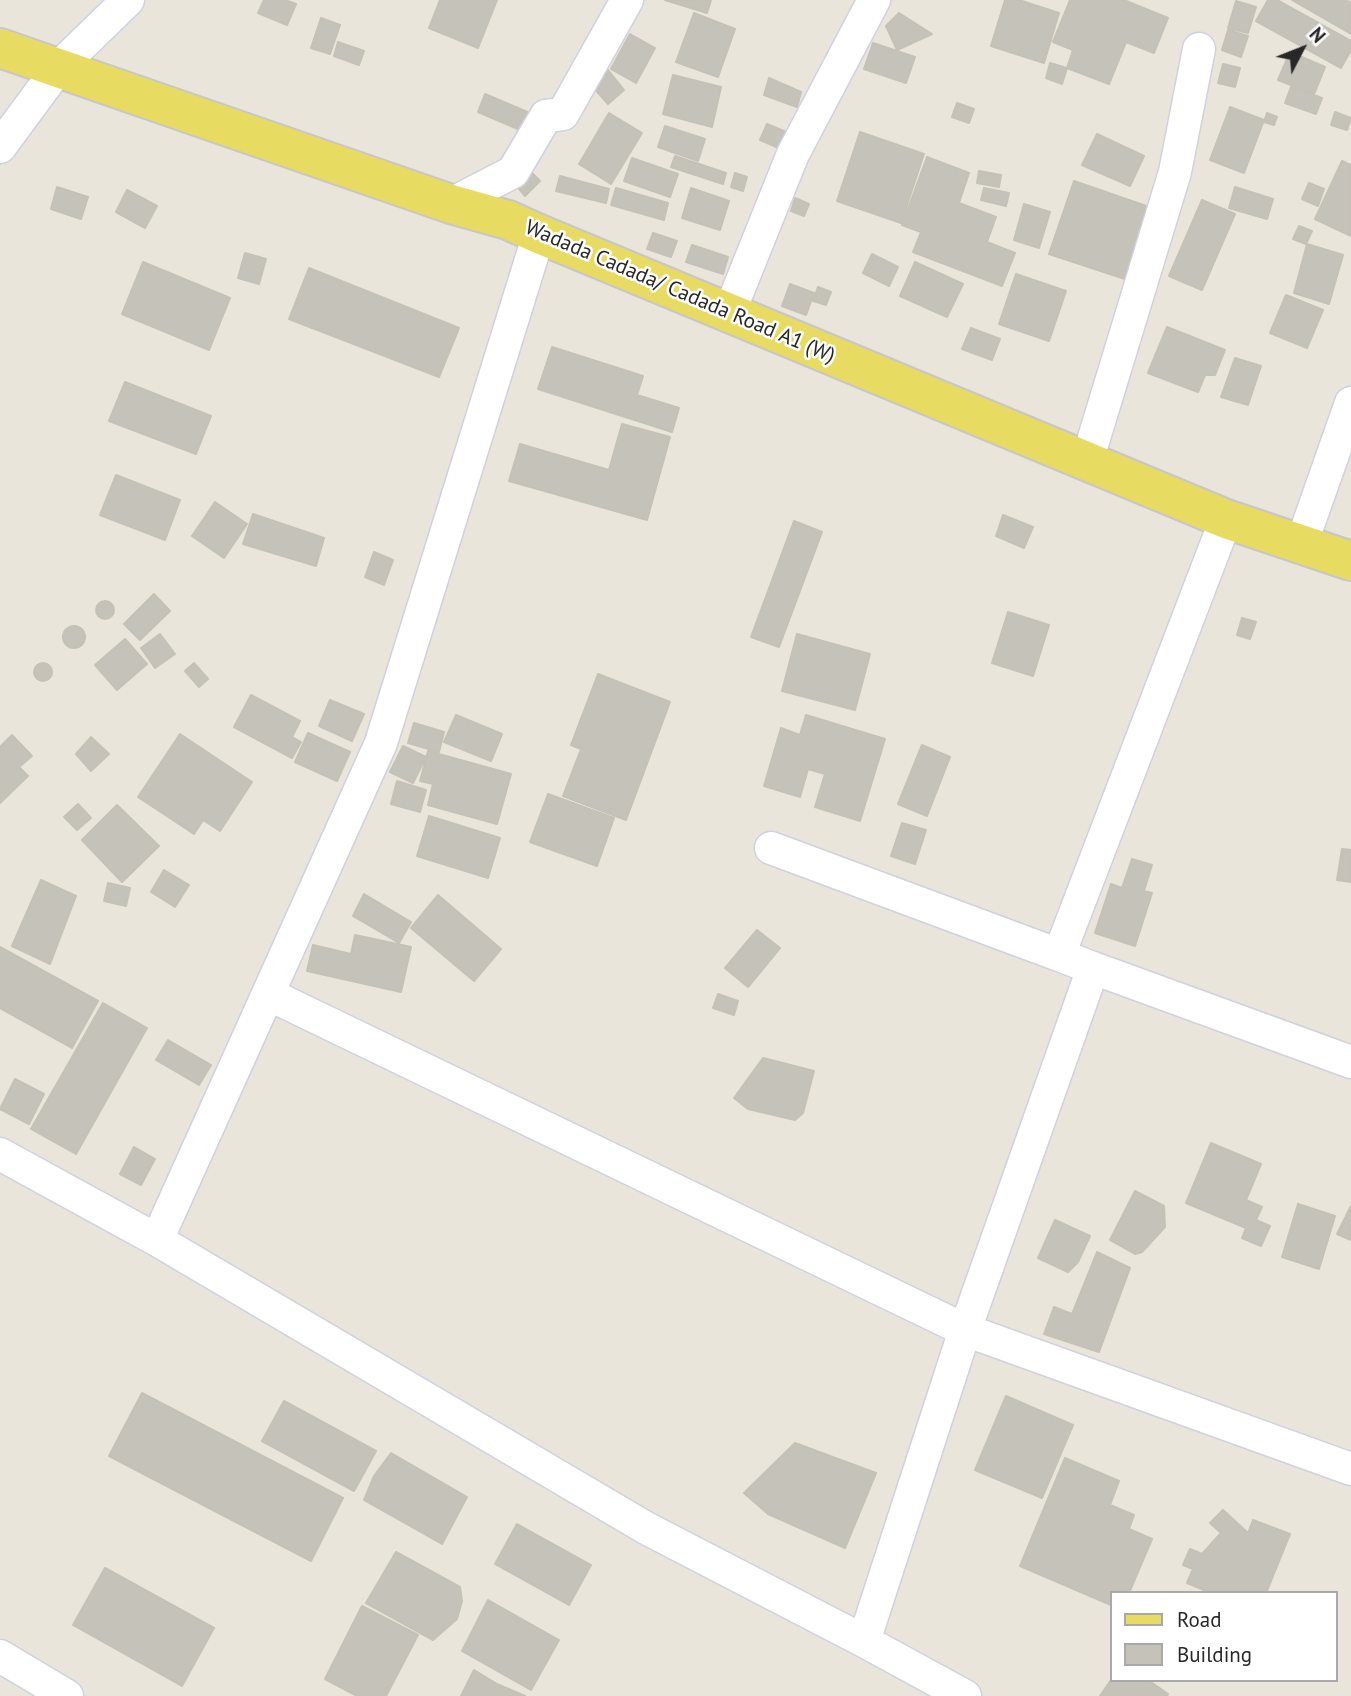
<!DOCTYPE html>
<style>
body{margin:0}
#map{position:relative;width:1351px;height:1696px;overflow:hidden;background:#eae5db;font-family:"PT Sans",sans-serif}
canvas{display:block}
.legend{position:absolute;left:1110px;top:1591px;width:228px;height:91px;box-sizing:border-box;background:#fff;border:2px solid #a9a9a9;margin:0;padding:9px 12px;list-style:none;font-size:21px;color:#282828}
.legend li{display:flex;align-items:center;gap:14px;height:35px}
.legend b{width:35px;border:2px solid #a9a9a9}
.north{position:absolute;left:1267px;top:14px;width:70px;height:70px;-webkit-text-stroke:5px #fff;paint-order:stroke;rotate:48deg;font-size:19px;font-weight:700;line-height:28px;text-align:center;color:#282828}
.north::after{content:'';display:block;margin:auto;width:24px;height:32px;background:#282828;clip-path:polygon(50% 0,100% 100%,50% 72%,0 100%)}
</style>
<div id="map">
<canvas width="1351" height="1696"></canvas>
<ul class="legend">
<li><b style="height:9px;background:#e8db62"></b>Road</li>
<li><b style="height:19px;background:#c5c2ba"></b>Building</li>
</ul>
<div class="north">N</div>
</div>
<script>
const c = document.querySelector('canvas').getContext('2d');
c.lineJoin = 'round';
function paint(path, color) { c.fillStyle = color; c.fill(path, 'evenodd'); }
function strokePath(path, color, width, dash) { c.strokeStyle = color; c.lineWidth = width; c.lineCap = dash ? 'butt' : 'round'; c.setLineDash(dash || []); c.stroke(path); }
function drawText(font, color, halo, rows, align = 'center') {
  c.font = font + ' "PT Sans",sans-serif'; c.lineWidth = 5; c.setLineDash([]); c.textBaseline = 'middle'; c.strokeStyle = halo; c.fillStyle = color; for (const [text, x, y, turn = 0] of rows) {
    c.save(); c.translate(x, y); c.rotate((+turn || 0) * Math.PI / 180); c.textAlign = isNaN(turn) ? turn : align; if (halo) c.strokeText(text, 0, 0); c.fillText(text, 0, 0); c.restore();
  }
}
const building = new Path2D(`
 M264,0H285L296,4L287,25L258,13Z
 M440,0H497L478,48L429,28Z
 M665,0H711L707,13Z
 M1005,0H1019L1059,13L1044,63L991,46Z
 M1070,0H1124L1168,18L1154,53L1126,42L1109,84L1067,68L1073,50L1053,42Z
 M1268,0H1277L1351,41V50L1341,68L1256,21Z
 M1292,0H1346L1351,3V34Z
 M1236,1L1256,7L1248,33L1228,28Z
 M694,13L735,29L718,77L676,62Z
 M899,13L932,34L897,50L886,26Z
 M321,18L340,25L330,54L311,48Z
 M1228,30L1248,36L1241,57L1222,50Z
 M630,34L655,48L636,83L611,69Z
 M338,42L364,51L359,65L334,56Z
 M873,43L915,57L906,83L864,69Z
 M1290,52L1325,67L1314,94L1278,80Z
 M1050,63L1067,68L1062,84L1046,78Z
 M1223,64L1240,68L1235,87L1218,83Z
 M608,70L624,90L608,104L592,86Z
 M673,75L721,87L712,127L663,114Z
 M769,78L801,92L797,107L764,95Z
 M1291,87L1322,98L1316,114L1285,103Z
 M485,94L539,117L532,135L478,112Z
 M957,103L974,109L969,123L952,117Z
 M1230,107L1264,120L1244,173L1210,160Z
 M1335,112L1351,118L1347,130L1331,125Z
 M609,113L642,133L611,184L579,164Z
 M1267,113L1277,117L1274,125L1264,122Z
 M767,124L786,132L779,148L760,140Z
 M665,126L705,139L698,161L658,147Z
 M860,132L924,154L901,223L837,201Z
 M1097,134L1144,156L1130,186L1082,165Z
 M675,156L726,173L723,184L671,167Z
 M927,157L969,173L959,203L996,217L987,242L1015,253L1002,286L913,252L921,232L902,225Z
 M632,158L678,174L670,197L624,181Z
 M1342,161L1351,165V236L1315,219Z
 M979,171L1001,175L999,187L977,183Z
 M531,172L540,181L525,196L516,185Z
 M735,173L747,177L743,191L731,187Z
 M560,176L609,189L606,203L556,191Z
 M1074,181L1152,208L1128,280L1049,254Z
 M1309,183L1324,189L1318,206L1302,199Z
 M57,187L88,197L81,219L51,209Z
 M1235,187L1273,199L1267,219L1229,208Z
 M616,188L668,203L664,220L611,205Z
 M691,188L729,201L720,230L682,218Z
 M984,188L1009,193L1006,206L981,200Z
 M127,190L157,206L145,228L116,212Z
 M795,198L809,204L804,216L791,211Z
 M1202,200L1235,214L1202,290L1169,276Z
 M1024,204L1050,212L1039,248L1014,240Z
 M1299,226L1312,231L1306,244L1293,239Z
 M653,233L677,241L671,257L647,249Z
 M1307,244L1343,255L1329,304L1294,293Z
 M692,245L728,257L723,274L686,262Z
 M245,253L266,259L259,284L238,278Z
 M872,254L898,267L889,286L863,273Z
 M143,262L230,298L209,350L122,314Z
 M915,262L963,284L947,317L900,296Z
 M309,268L459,328L439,377L289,319Z
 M1016,274L1066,291L1049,341L999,324Z
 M790,284L814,293L806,315L782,306Z
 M818,287L831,292L826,305L813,301Z
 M1286,295L1323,310L1307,348L1270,333Z
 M1167,327L1225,350L1215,375H1205L1198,392L1148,373Z
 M971,328L1000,339L992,360L962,349Z
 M552,347L643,376L637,395L679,408L672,432L538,389Z
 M1235,358L1261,366L1248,405L1221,397Z
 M125,382L211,416L196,454L109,421Z
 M622,424L670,437L647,520L509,481L520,444L609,470Z
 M116,475L180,500L165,540L100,515Z
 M215,502L247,524L224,558L192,536Z
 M253,514L324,538L316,566L243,544Z
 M1003,515L1033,527L1024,548L996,536Z
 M794,521L822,532L779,647L751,637Z
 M374,552L393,560L384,585L365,577Z
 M154,594L170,611L140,640L124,624Z
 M96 610a9 9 0 1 1 18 0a9 9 0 1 1-18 0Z
 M1008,612L1049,625L1033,676L992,663Z
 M1242,618L1256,622L1250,639L1237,635Z
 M63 637a11 11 0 1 1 22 0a11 11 0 1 1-22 0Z
 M160,634L175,654L155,668L141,648Z
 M797,634L870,654L855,710L782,691Z
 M125,639L147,664L117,690L95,665Z
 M194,663L208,679L199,687L185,671Z
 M34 672a9 9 0 1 1 18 0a9 9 0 1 1-18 0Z
 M598,674L670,702L626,820L563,796L581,749L571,745Z
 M251,695L300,721L292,737L301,742L292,758L234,727Z
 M330,700L364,714L352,741L319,726Z
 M456,715L502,734L491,761L444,742Z
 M806,715L885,739L860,821L815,807L825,774L808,769L800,797L764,786L781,728L800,735Z
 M414,723L444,732L439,752L408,743Z
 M308,733L350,752L337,781L295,762Z
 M180,734L252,782L220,831L203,820L194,834L138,797Z
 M12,735L32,756L19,767L28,776L0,803V747Z
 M91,737L109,754L91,771L76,754Z
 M922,745L950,757L927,816L898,804Z
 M403,746L426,757L413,783L390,772Z
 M428,751L511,774L497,824L428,805L433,784L420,781Z
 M397,781L426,790L420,812L391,804Z
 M548,794L614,818L597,866L530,842Z
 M78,804L91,818L77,830L64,817Z
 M117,805L159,846L122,882L82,840Z
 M429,816L500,838L488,878L417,856Z
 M902,823L926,830L915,864L891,856Z
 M1342,849L1351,850V882L1337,880Z
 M1132,859L1152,865L1144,891L1152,893L1135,946L1095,933L1111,884L1122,888Z
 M164,870L189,885L175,907L151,892Z
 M41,880L76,896L50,964L12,946Z
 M108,883L130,888L126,906L104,901Z
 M364,894L411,922L399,943L353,916Z
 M438,895L501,949L474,981L411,928Z
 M757,930L780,948L748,987L725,968Z
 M355,935L411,947L401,992L307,971L313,945L351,954Z
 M0,947L98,1001L72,1048L0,1008Z
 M718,994L738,1001L734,1015L713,1008Z
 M103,1003L147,1028L76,1154L31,1129Z
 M168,1040L211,1065L199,1085L156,1060Z
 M763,1058L814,1071L803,1113L795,1120L748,1109L734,1098Z
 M15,1079L44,1094L29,1124L0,1109Z
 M1211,1143L1261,1164L1246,1200L1262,1207L1256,1220L1270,1226L1261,1246L1242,1238L1246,1228L1186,1203Z
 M134,1147L155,1159L141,1185L120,1174Z
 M1135,1191L1164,1206L1165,1227L1142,1252L1135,1254L1110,1240Z
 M1298,1204L1335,1216L1319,1269L1282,1257Z
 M1351,1206V1240L1337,1234Z
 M1055,1220L1090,1236L1078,1262L1068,1272L1038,1258Z
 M1097,1252L1130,1268L1099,1352L1044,1334L1054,1307L1072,1314Z
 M142,1393L343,1498L311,1561L109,1456Z
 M1006,1396L1073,1425L1042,1498L975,1470Z
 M284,1401L376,1451L354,1491L262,1441Z
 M795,1443L876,1473L845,1548L768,1514L744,1493Z
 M391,1453L467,1497L442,1544L364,1500L374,1476Z
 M1065,1458L1119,1481L1110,1505L1134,1515L1129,1529L1152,1539L1129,1593H1111V1605L1020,1566Z
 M1223,1510L1248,1533L1253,1520L1290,1534L1266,1593H1211L1187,1583L1193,1569L1183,1565L1190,1549L1202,1554L1221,1533L1210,1523Z
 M517,1524L591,1565L569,1605L495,1564Z
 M396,1552L460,1587L462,1601L457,1619L433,1640L366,1603Z
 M105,1568L214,1628L182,1686L73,1625Z
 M488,1600L559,1640L531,1690L462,1651Z
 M362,1606L418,1635L386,1696H357L325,1679Z
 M474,1670L497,1684L525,1696H461Z
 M1111,1680H1148L1168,1694L1167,1696H1100Z`);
paint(building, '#c5c2ba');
strokePath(building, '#c5c1b5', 2);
const minor = new Path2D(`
 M0,147L59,67L128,0
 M451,204L513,172L546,116L563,114L627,0
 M729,313L793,154L874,0
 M1087,461L1175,172L1199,49
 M1301,545L1351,403
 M771,848L1059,955L1226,519
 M1093,968L1351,1062
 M268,994L965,1330L1351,1469
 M0,1154L157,1240L646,1528L864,1641L965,1696
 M157,1240L381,743L539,234
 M864,1641L965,1330L1093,968L1059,955
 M0,1656L67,1696`);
const primary = new Path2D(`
 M0,48L451,204L508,220L539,234L1226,519L1351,561`);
strokePath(minor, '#d0d1e0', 35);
strokePath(primary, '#c7c7c7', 42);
strokePath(minor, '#fff', 32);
strokePath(primary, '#e8db62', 38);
drawText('21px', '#282828', '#fff', [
 ["Wadada Cadada/ Cadada Road A1 (W)",680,292,23]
]);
</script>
